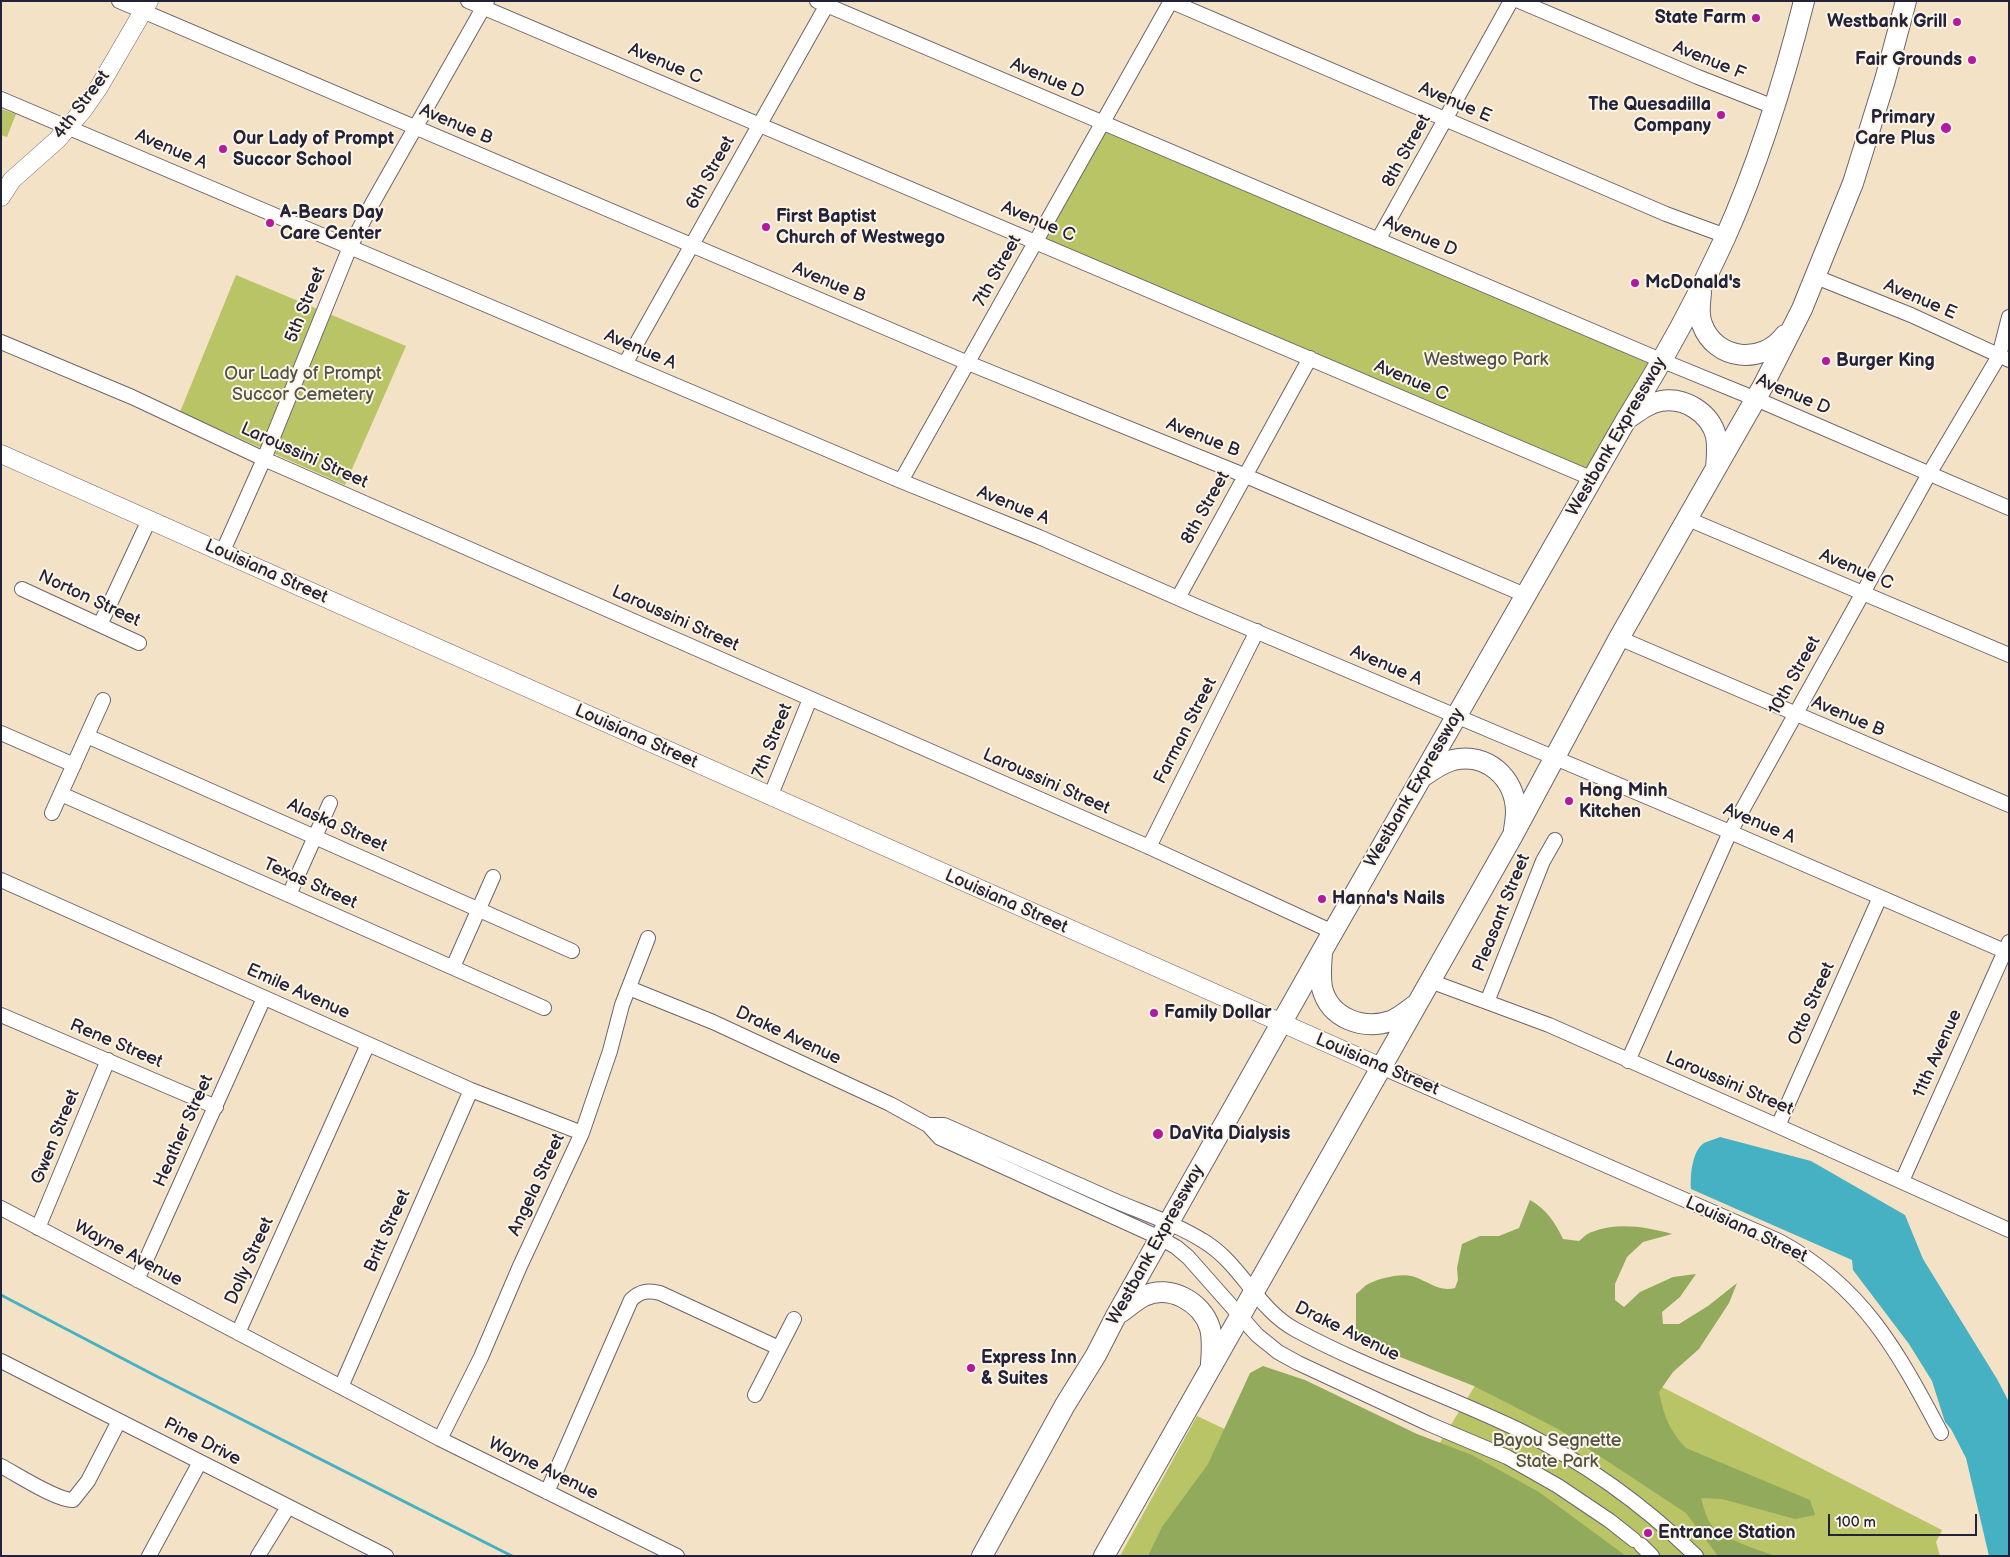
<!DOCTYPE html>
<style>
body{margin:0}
#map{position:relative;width:2010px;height:1557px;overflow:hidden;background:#f4e2c7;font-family:"Balsamiq Sans",sans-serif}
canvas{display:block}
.frame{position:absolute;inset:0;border:2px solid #22223b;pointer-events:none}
.scale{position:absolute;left:1828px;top:1514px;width:149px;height:22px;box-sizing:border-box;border:2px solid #22223b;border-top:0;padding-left:6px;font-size:15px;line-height:18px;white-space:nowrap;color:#22223b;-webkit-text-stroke:4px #fcf5e5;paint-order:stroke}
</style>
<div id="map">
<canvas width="2010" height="1557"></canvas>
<div class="frame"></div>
<div class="scale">100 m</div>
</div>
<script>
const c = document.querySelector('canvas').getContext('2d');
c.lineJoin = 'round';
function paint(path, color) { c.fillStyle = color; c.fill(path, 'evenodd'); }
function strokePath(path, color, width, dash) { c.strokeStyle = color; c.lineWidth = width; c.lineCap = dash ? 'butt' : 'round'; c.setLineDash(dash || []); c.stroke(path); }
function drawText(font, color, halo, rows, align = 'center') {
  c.font = font + ' "Balsamiq Sans",sans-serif'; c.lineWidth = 4; c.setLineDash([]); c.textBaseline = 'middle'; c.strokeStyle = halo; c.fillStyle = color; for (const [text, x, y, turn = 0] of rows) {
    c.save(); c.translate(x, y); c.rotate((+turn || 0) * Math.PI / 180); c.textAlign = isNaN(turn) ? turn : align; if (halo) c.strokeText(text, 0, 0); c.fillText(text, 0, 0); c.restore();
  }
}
paint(new Path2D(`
 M1,109L16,114L7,137L1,135Z
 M1102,123L1663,361L1593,479L1036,242Z
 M236,275L406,346L345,485L180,412Z
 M1519,1314L1942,1530L1936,1542L1940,1556H1120L1197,1416L1398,1511Z`), '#b8c466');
paint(new Path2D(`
 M1530,1200C1546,1209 1555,1222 1563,1239L1579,1241C1583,1238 1587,1233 1592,1232C1618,1222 1646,1227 1672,1234L1643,1242L1627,1257L1615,1284V1300L1624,1307L1640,1292L1673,1277L1696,1274L1680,1297L1662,1312L1663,1324H1679L1708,1306L1737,1283L1729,1303L1699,1349L1673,1372L1659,1392C1664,1416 1669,1430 1686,1448L1810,1500L1815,1515L1795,1519L1722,1499L1701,1498C1704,1509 1707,1522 1715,1529C1728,1540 1760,1551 1776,1556H1718L1686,1513L1560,1430L1474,1386L1372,1346L1356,1335V1294C1360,1291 1364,1286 1368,1284C1380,1278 1402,1272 1415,1277C1429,1282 1439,1292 1455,1288L1458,1280L1457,1268L1462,1244L1480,1236H1499L1519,1228Z
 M1263,1366L1305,1380L1417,1434L1472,1455L1539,1492L1626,1556H1148L1162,1527L1208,1464L1250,1373Z`), '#92aa5b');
paint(new Path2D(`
 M1720,1137L1811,1161L1905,1215L1923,1259L1997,1379L2009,1402V1556H1989L1966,1458L1951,1429L1945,1422L1932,1381L1909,1344L1853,1270L1852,1260L1691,1189C1690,1176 1692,1151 1704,1143C1709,1141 1715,1139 1720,1137Z`), '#45b1c3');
strokePath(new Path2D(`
 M1,1295L156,1376L512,1556`), '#45b1c3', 3);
const minor = new Path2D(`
 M119,1L968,363L1246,476L1525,595
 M468,1L1593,479
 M817,1L1663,361L1756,399L2009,508
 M1170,1L1666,214L1726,236
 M1519,1L1698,77L1774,107
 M1,99L901,481L1039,537L1196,606L1730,832L2009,953
 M1378,240L1511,1
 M1816,277L1911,315L2009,360
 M1,342L132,397L264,459L1149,847L1333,932
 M625,364L829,1
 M901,481L1171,1
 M1688,519L2009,655
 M222,553L264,459L350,247L372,204L487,1
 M22,589L139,643
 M1178,598L1310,358
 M100,625L149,520
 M1619,638L2009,805
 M1,733L74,765
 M87,736L572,951
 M61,794L544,1008
 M770,797L810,699
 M52,813L103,700
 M1149,847L1257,631
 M1,880L471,1090L582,1133
 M289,895L330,803
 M453,967L493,877
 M1430,981L1549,1025L1778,1126L2009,1230
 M629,988L713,1022L890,1104L928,1125L940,1138L1160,1238L1176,1247L1188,1257L1257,1335L1278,1352L1298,1363L1429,1424L1507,1457L1558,1486L1610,1521L1634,1540
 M1487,1002L1543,861L1555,840
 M1,1015L216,1107
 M1628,1061L1730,832L1929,474L1999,356L2009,317
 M1381,1067L1779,1241C1863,1286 1898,1352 1941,1433
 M928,1125H944C1000,1150 1056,1175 1113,1200C1143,1213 1177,1224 1205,1242C1242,1265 1257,1309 1296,1330C1368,1369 1447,1395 1521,1431C1585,1463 1645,1506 1696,1556
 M1778,1126L1880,897
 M1902,1181L2009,942
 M1,1208L440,1439L677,1556
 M38,1228L108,1060
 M137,1280L264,998
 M238,1333L368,1044
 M1,1361L386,1556
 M341,1387L471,1090
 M755,1395L794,1319
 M440,1439L481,1357L520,1266L582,1133L610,1051L622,1005L648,938
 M1,1466C18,1475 56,1500 73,1500L88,1481L119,1421
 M547,1492L631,1300C640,1291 648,1290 660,1293L779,1348
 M1641,1545L1652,1556
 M149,1556L200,1462
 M258,1556L288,1507`);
const major = new Path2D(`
 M1,197L12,180L57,140L83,110L99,87L149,1
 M1,454L1381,1067`);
const highway = new Path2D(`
 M1701,293C1700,303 1698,314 1702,324C1715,361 1763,365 1785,335
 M1630,417C1640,410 1649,403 1661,401C1685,397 1710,413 1716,436C1718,446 1717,457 1716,468
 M1422,777C1432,770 1442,763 1453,760C1487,752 1515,778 1516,811C1516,817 1515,824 1514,830
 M1322,953C1321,965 1320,976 1322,988C1330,1019 1363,1030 1391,1021C1399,1018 1407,1011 1414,1006
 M1121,1312C1128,1307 1136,1300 1144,1296C1170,1284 1202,1302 1210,1328C1213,1340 1212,1351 1211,1364
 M982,1556L1065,1405L1096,1355L1116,1316L1322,951L1626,420C1663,361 1696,301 1725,238C1759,162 1784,81 1804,1
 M1104,1556L1513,835L1619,638L1763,386L1802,309L1853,183L1885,80L1906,1`);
strokePath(minor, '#6c656c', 16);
strokePath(major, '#6c656c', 19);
strokePath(highway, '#6c656c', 22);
strokePath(minor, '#fff', 14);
strokePath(major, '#fff', 18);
strokePath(highway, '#fff', 20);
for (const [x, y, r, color] of [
 [1756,18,5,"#b5179e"],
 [1957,22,5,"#b5179e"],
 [1972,60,5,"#b5179e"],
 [1721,115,5,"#b5179e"],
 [1946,128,6,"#b5179e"],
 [223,149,5,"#b5179e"],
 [270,223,5,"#b5179e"],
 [766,227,5,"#b5179e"],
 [1635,283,5,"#b5179e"],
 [1826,361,5,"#b5179e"],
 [1569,801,5,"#b5179e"],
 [1322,899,5,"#b5179e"],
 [1154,1013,5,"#b5179e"],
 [1158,1134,6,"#b5179e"],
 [971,1368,5,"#b5179e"],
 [1648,1533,5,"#b5179e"]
]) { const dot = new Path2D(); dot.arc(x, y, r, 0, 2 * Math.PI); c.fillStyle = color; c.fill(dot); strokePath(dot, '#fcf5e5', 2); }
drawText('bold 18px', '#22223b', '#fcf5e5', [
 ["State Farm",1746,18,"right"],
 ["Westbank Grill",1947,22,"right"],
 ["Fair Grounds",1962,60,"right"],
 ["The Quesadilla",1711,105,"right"],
 ["Company",1711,126,"right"],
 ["Primary",1935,118,"right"],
 ["Care Plus",1935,139,"right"],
 ["Our Lady of Prompt",233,139],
 ["Succor School",233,160],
 ["A-Bears Day",280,213],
 ["Care Center",280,234],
 ["First Baptist",776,217],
 ["Church of Westwego",776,238],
 ["McDonald's",1645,283],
 ["Burger King",1836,361],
 ["Hong Minh",1579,791],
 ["Kitchen",1579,812],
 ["Hanna's Nails",1332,899],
 ["Family Dollar",1164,1013],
 ["DaVita Dialysis",1169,1134],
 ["Express Inn",981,1358],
 ["& Suites",981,1379],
 ["Entrance Station",1658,1533]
], 'left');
drawText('18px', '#22223b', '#fcf5e5', [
 ["Avenue F",1709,61,22],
 ["Avenue C",665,64,23],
 ["Avenue D",1047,79,23],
 ["Avenue E",1455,103,23],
 ["4th Street",82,105,-53],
 ["Avenue B",456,125,23],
 ["Avenue A",171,150,23],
 ["8th Street",1407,151,-61],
 ["6th Street",711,173,-61],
 ["Avenue C",1038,222,23],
 ["Avenue D",1420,237,23],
 ["7th Street",998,271,-61],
 ["Avenue B",829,283,23],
 ["Avenue E",1920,300,23],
 ["5th Street",306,305,-68],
 ["Avenue A",640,350,23],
 ["Avenue C",1411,381,23],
 ["Avenue D",1793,395,23],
 ["Westbank Expressway",1617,437,-60],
 ["Avenue B",1203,438,22],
 ["Laroussini Street",304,456,24],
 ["Avenue A",1013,506,22],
 ["8th Street",1206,508,-61],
 ["Avenue C",1856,570,23],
 ["Louisiana Street",266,572,24],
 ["Norton Street",89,599,25],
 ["Laroussini Street",675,619,24],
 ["Avenue A",1386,666,23],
 ["10th Street",1795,676,-61],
 ["Avenue B",1848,717,23],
 ["Farman Street",1186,731,-63],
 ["Louisiana Street",636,737,24],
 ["7th Street",773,741,-68],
 ["Laroussini Street",1046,782,24],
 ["Westbank Expressway",1415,788,-60],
 ["Avenue A",1759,824,23],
 ["Alaska Street",337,826,24],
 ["Texas Street",310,884,24],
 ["Louisiana Street",1006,902,24],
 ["Pleasant Street",1502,913,-68],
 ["Emile Avenue",298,992,24],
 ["Otto Street",1812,1004,-66],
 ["Drake Avenue",788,1036,25],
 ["Rene Street",116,1044,23],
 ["11th Avenue",1938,1054,-66],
 ["Louisiana Street",1377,1065,23],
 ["Laroussini Street",1729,1084,23],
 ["Heather Street",184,1131,-66],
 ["Gwen Street",56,1137,-68],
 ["Angela Street",537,1185,-65],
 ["Louisiana Street",1746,1230,25],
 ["Britt Street",388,1231,-66],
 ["Westbank Expressway",1156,1245,-61],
 ["Wayne Avenue",128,1254,28],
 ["Dolly Street",250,1261,-66],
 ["Drake Avenue",1347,1332,26],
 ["Pine Drive",202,1442,27],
 ["Wayne Avenue",543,1469,26]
]);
drawText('18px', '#4f5348', '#fcf5e5', [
 ["Westwego Park",1486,360],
 ["Our Lady of Prompt",303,374],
 ["Succor Cemetery",303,395],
 ["Bayou Segnette",1557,1441],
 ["State Park",1557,1462]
]);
</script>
